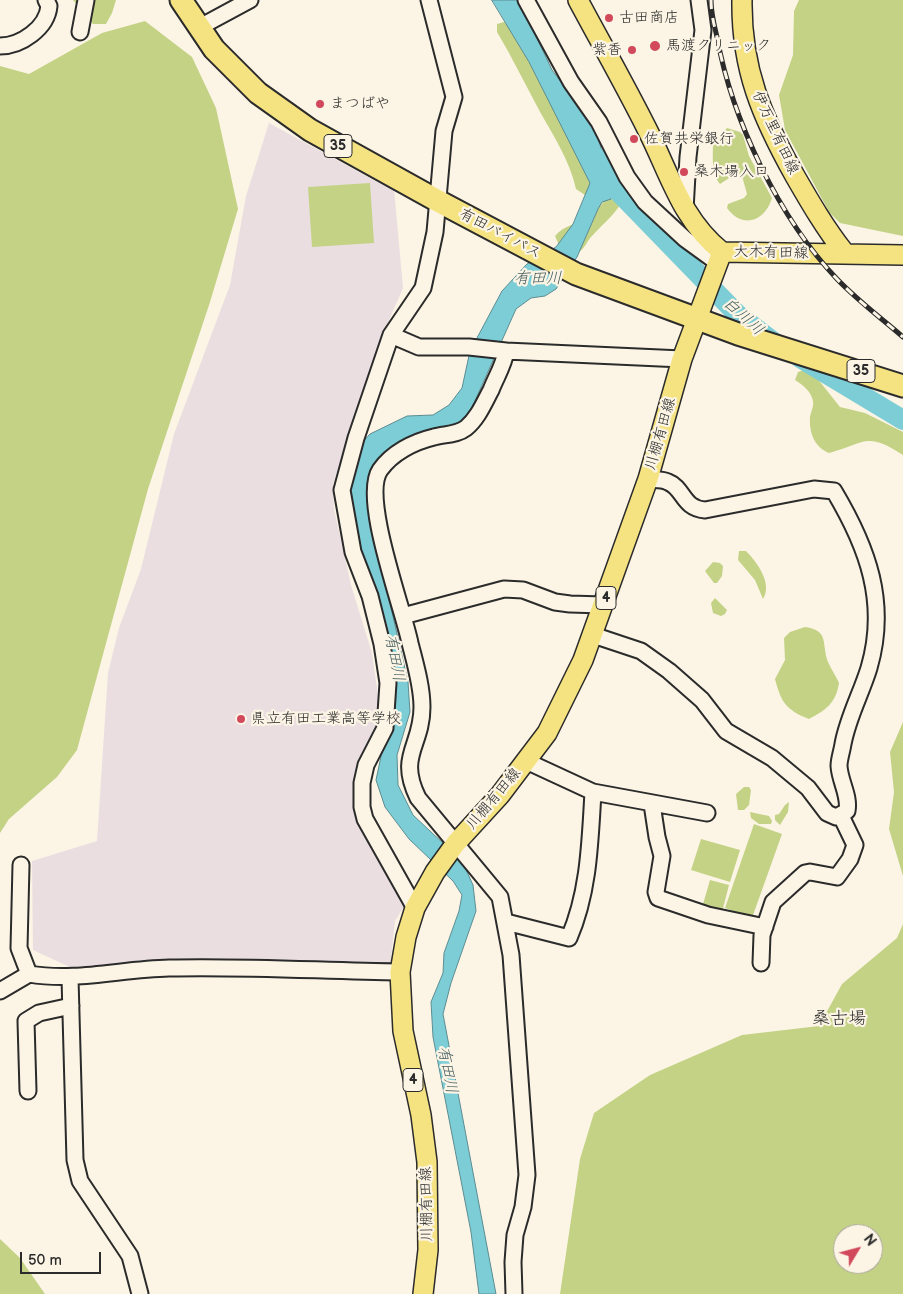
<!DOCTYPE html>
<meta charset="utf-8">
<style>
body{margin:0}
#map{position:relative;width:903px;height:1294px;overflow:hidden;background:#fcf5e5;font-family:"Balsamiq Sans",sans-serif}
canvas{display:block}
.north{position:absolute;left:833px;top:1224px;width:50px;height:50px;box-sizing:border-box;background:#fcf5e5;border:1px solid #a8a49b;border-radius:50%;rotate:53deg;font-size:14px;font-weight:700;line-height:20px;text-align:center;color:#2b2b2b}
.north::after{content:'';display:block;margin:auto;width:18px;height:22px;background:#d1495b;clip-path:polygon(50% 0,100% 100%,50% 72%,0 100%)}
.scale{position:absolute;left:20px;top:1252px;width:81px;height:22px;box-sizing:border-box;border:2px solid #2b2b2b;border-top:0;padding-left:6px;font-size:15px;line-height:18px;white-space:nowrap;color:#2b2b2b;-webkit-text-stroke:4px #fcf5e5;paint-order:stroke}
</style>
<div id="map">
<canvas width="903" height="1294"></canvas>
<div class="north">N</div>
<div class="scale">50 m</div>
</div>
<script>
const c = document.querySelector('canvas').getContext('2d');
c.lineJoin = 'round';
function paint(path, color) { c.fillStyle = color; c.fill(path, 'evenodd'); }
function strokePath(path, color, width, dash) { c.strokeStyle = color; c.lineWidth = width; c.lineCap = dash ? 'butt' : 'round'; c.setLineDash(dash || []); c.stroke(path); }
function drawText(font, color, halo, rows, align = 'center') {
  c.font = font + ' "Balsamiq Sans","Klee One",sans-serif'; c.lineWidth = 4.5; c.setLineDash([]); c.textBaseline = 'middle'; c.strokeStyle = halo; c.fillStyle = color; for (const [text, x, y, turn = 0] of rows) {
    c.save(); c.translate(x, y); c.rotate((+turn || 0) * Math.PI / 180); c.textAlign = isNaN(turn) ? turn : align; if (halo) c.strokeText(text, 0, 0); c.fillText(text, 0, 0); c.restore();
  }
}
paint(new Path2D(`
 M269,123L379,183L394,189L403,288L379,343L333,484L334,509L351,585L372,653L377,688L380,728L356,782L374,846L388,878L405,905L395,921L390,967L74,969L33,950L32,861L97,841L108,673L119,628L141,569L174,434L230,285L246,196Z`), '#eadee1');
paint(new Path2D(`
 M73,0H116L112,13L106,24H93Z
 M799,0H903V236L840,223L829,212L785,130L779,95L793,55L794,11Z
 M145,21L192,57L216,108L238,209L210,302L148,489L77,750L57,777L9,819L0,833V66L29,74L102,33Z
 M504,22L519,34L551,78L595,194L585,195L576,189C569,159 554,137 539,110C525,84 512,57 497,32V24Z
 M727,128L740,132L743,135L749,156L772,198C765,222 742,229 727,208L728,204L744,198L747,194L742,176L734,175L720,184C711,174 713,155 713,143Z
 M370,183L374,243L312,247L308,187Z
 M609,195L618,199L620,205C614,215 600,227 591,237C586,243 585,248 578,253L558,243L555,236C564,225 578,224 590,216C597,211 603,202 609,195Z
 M804,370L817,378L840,407L865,413L903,432V455C866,431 866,443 829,453C814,447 809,432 810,417C811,412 814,406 813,401C811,391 803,385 795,380L798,372Z
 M739,551H746C757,562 773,584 763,599L755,580L738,560Z
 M713,562L720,563L723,566L722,576L717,583H714L705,571Z
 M715,598L727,610L725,614L721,616L713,613L711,603Z
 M805,627C830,631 821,643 828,662C831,669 836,676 839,683C836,703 826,710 809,719C786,710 781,702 775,679L785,660L784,638L790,632Z
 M903,722V876L889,829L894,792L890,752Z
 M744,787H749L751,790L749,805L744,810H738L736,794Z
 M789,802L788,812L780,825L775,820V815L779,814L785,805Z
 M750,812L769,816L772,821L771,824H759L751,818Z
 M754,824L782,834L752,918L725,908Z
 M701,839L740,850L730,882L691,870Z
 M710,880L729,885L721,916L701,911Z
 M903,924V1294H560L580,1159L594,1113L650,1075L742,1035L819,1026L842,984L897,938ZM843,1234H873V1264H843Z
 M0,1239L20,1258L45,1294H0Z`), '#c4d286');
const water = new Path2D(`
 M492,0H519L552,70L594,126L609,173L611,199L602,202L598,209L577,257L556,289L545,296L531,298L516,309L470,412L458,424L401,441L384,454L371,477L376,542L408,682L410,712L397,755L398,785L413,815L462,861L473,885L476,911L451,983L443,1014L496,1294H479L471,1232L433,1037L431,1002L443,973L444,953L459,911L462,895L453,881L409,839L385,807L376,780L383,747L394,714L389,652L345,499L359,446L370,434L407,416L433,415L449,405L462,388L470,351L502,291L527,264L556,247L573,224L590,183L529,62Z`);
paint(water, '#7dcdd6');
strokePath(water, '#5c8c92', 1);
strokePath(new Path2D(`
 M598,158L609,182L737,314L775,343
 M800,358L903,420`), '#7dcdd6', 20);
const minor = new Path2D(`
 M526,0L571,82L599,122L627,177L645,202L685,239L718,263
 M198,28L250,0
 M80,32L86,0
 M0,46C21,46 47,28 49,6L46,0
 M685,210L688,157L703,30L699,0
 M391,335L419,347H469L506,351L682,359
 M506,351C504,365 496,377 491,390C484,403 478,418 466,428C457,435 444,434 434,437C413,442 392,453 380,470C361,498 403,608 410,643C415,663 422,686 422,707C422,747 397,755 418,798L500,897L511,955L527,1175L523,1207L515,1235L513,1262L514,1294
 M403,616L504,589L523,590L555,602L570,604L603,605
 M593,635L641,651L669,671L702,700L726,731L772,758L808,788L827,813L836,817L847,811C850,796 840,782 839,766C839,759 842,751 843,744C848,717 861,694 869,668C888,603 868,548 834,491L814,489L705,510C682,508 684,488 668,482C662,479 654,480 648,479
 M526,761L593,792L707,813
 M652,804L657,837L662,856L656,892L658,898L708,915L765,927
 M21,865L19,948L29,974C76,982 121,969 169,968C246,966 323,971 400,972
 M415,908L365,819L362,807V783L366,765L385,728L388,683L382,644L370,596L353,552L342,490L356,438L391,335L423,288L435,232L444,131L454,97L429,0
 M506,922L569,938C589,892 590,842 593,792
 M761,963L762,935L773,902L805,873L810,872L837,877L850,859L855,845L841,816
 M70,978L75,1160L80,1181L130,1256L140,1294
 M0,991L29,974
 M28,1091L26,1021L39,1013L71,1006`);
const major = new Path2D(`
 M578,0C601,43 625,85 647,129C670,174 681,219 722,252L903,255
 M742,0C741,69 762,117 795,176C810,202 825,228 844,252
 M423,1294L428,1250L427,1162L421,1115L403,1031L400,972L406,937L415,908L435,872L456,843L500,795L547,733L583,660L648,479L682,359L722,252`);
const highway = new Path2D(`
 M181,0L214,49L258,93L310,130L438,201L576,274L738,334L903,386`);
strokePath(minor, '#2b2b2b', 19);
strokePath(major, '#2b2b2b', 22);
strokePath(highway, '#2b2b2b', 25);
strokePath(minor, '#fcf5e5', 15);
strokePath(major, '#f5e382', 19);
strokePath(highway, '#f5e382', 21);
const rail = new Path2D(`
 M711,0C711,13 714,25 717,37C732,120 779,218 837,279C857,300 881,318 903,337`);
strokePath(rail, '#2b2b2b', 5);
strokePath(rail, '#fcf5e5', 3, [9]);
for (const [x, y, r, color] of [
 [609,18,5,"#d1495b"],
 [655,46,6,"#d1495b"],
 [632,50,5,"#d1495b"],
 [320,104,5,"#d1495b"],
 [634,139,5,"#d1495b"],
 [684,172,5,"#d1495b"],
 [241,719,5,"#d1495b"]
]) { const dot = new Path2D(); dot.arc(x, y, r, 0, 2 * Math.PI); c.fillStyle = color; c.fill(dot); strokePath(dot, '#fcf5e5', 2); }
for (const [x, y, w] of [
 [338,146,28],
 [861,371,28],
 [606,598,20],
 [413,1080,20]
]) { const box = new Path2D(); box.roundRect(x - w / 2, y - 11.5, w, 23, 4); c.fillStyle = '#fcf5e5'; c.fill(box); strokePath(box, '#2b2b2b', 1); }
drawText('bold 14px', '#2b2b2b', null, [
 ["35",338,146],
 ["35",861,371],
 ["4",606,598],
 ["4",413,1080]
]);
drawText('15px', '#2b2b2b', '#fcf5e5', [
 ["古田商店",619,18],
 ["馬渡クリニック",666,46],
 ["紫香",622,50,"right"],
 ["まつばや",330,104],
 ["佐賀共栄銀行",644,139],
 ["桑木場入口",694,172],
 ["県立有田工業高等学校",251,719]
], 'left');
drawText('15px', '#2b2b2b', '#fcf5e5', [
 ["伊万里有田線",775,133,65],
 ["有田バイパス",500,234,28],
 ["大木有田線",771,253,1],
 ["川棚有田線",661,434,-74],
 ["川棚有田線",494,799,-50],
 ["川棚有田線",427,1204,-91]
]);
drawText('italic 16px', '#445c5e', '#fcf5e5', [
 ["有田川",538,279],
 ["白川川",743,317,42],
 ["有田川",394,658,79],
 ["有田川",447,1070,79]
]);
drawText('18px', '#2b2b2b', '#fcf5e5', [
 ["桑古場",839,1019]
]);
</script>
